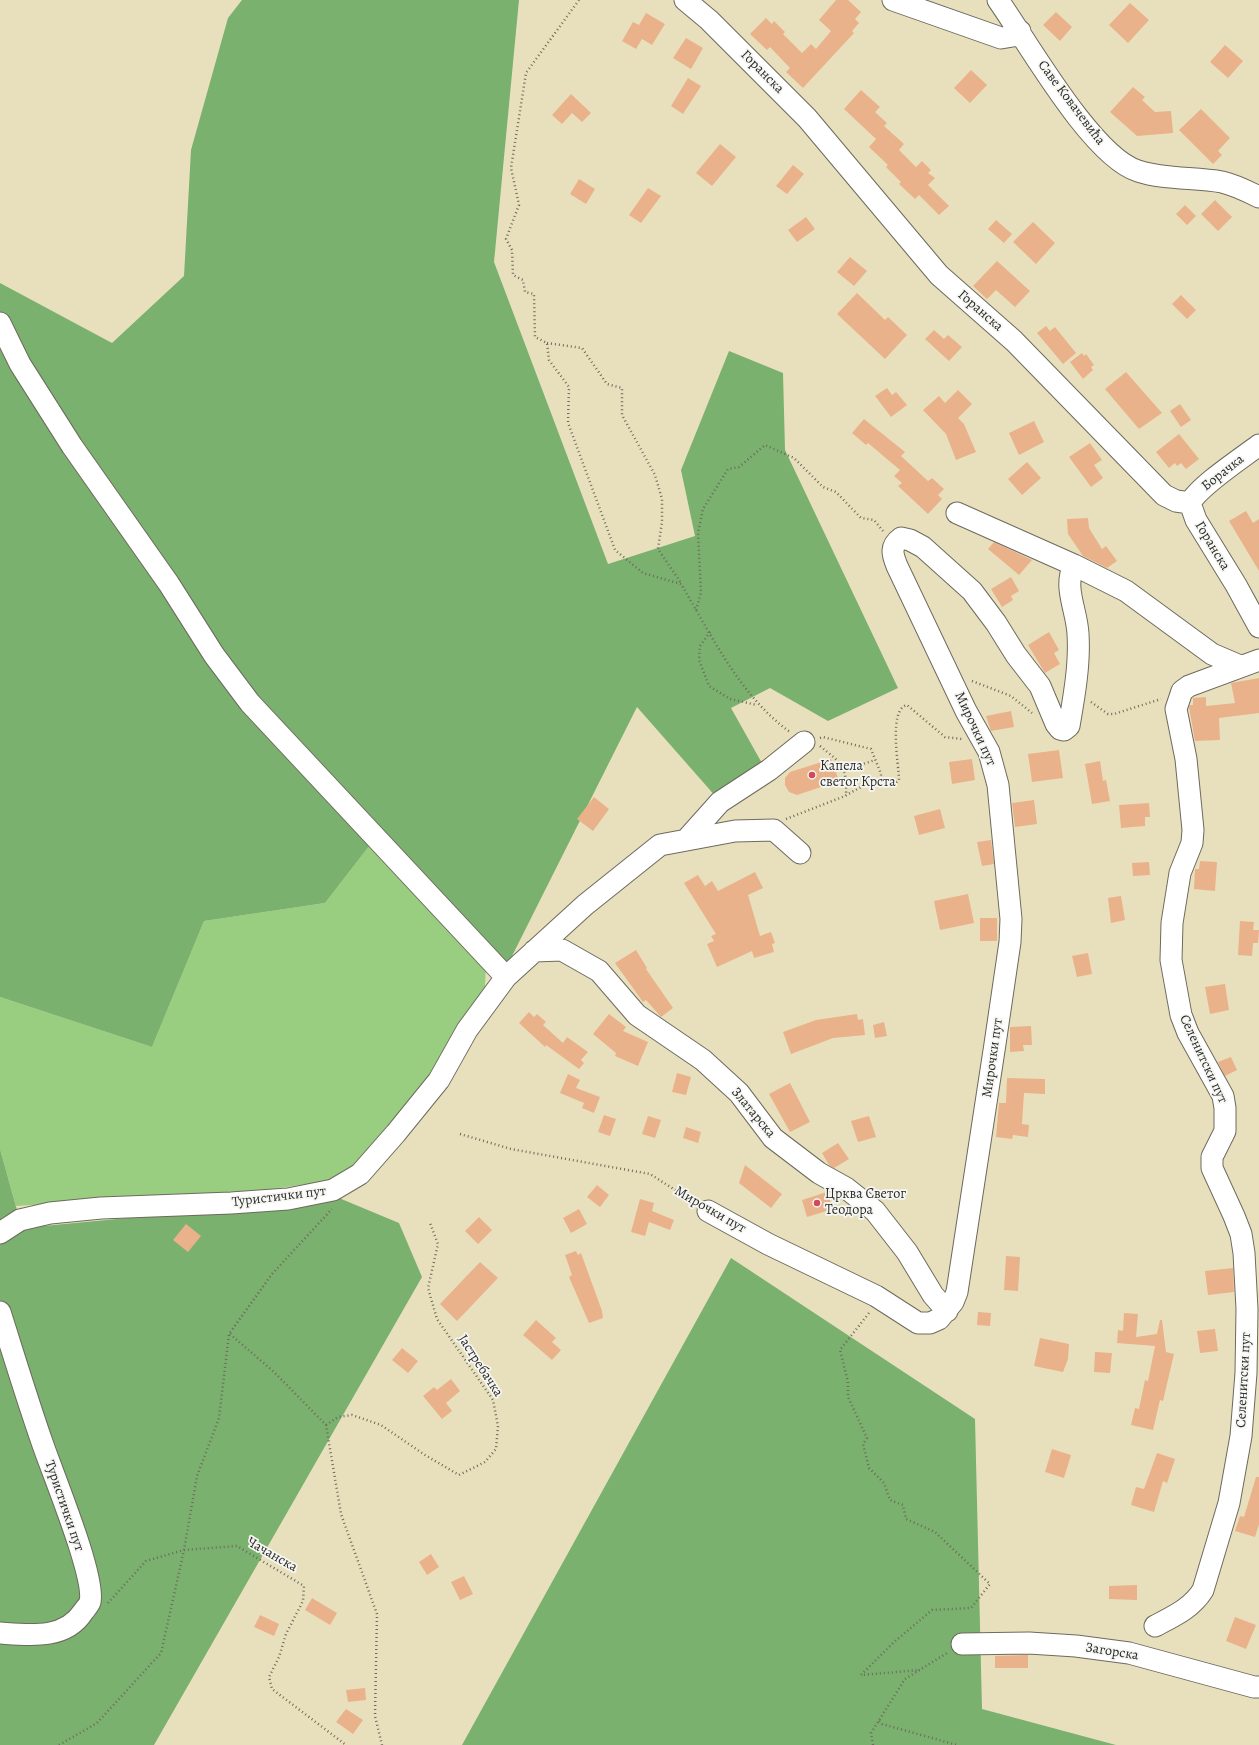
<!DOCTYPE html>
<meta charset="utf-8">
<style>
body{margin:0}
canvas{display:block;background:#e8e0bc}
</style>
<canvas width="1259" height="1745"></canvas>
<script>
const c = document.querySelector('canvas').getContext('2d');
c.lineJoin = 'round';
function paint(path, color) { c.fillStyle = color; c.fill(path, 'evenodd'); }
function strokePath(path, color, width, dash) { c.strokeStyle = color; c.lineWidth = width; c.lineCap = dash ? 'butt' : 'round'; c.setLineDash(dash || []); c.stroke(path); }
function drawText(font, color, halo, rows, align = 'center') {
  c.font = font + ' Alegreya,serif'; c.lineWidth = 3.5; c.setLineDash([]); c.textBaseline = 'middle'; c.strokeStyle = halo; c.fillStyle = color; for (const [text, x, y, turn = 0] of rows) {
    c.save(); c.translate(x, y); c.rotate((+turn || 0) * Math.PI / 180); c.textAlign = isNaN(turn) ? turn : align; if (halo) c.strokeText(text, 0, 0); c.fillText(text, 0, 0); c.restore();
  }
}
paint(new Path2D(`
 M373,841L486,962L485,989L417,1096L360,1161L328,1181L272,1189L16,1206L0,1149V997L152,1047L204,921L325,903Z`), '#99ce80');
paint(new Path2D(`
 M242,0H519L494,262L608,564L695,536L681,470L729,351L783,373L785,450L898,688L828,721L770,688L731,708L763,765L717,798L637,707L508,964L380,832L325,903L204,921L152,1047L0,997V283L112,343L184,276L191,150L228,18Z
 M0,1149L22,1228L339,1198L399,1223L422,1277L154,1745H0Z
 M731,1258L975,1419L982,1709L1116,1745H462Z`), '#7ab16e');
paint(new Path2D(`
 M836,0H848L861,12L855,19L859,23L852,31L854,33L803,88L786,72L790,68L770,47L767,50L750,34L766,18L772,24L774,21L785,32L783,34L802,53L811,44L816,49L831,31L819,20Z
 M1130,3L1149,20L1128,43L1109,25Z
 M1056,12L1072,27L1060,41L1043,25Z
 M646,13L665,24L652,45L642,39L636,49L622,41L633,22L639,25Z
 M686,38L703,48L691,69L673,58Z
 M1225,45L1243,61L1228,78L1210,62Z
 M971,70L987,85L970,103L954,88Z
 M688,78L701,86L683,114L671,106Z
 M1133,87L1145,97L1142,100L1155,112L1171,111L1173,133L1137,136L1110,112Z
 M861,90L880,107L875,112L887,123L884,126L904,144L899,150L916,167L922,161L931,170L928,173L935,178L928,185L949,206L939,215L919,195L915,199L899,184L901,182L886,167L888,165L869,147L876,139L844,109Z
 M571,94L591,113L582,122L572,113L562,124L552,115Z
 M1201,109L1230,138L1218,151L1222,155L1213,164L1179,130Z
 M720,144L736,157L712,186L696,173Z
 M793,165L804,174L787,194L776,186Z
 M579,179L595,189L586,204L570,194Z
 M648,188L661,196L641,223L629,215Z
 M1215,200L1232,217L1218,231L1201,214Z
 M1185,205L1196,216L1187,225L1176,214Z
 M806,217L815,229L797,242L788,230Z
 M996,220L1012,234L1004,243L988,229Z
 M1033,222L1055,243L1036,264L1013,242Z
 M850,257L867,271L854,286L837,272Z
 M997,261L1030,291L1015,307L996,290L987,299L973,286Z
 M857,293L885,320L888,317L907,335L885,359L837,314Z
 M1181,295L1196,310L1187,319L1172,304Z
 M1046,326L1050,331L1055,327L1076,353L1063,364L1037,333Z
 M934,330L944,339L948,335L962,347L949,361L925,339Z
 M1082,353L1084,356L1086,354L1094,365L1091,367L1093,370L1083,379L1070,362Z
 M1126,372L1162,413L1139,429L1105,389Z
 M887,388L892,395L896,392L907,405L891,417L875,396Z
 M958,390L972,404L958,418L964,424L976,452L956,460L946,434L923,410L939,396L945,403Z
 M1180,404L1191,420L1181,427L1170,411Z
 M864,419L905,452L901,456L928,481L932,478L944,489L938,495L942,499L928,514L898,486L902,483L894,476L900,470L868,443L866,445L852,433Z
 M1034,421L1044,442L1019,455L1009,433Z
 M1179,434L1199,459L1186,469L1181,463L1177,466L1175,463L1169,468L1156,452Z
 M1090,443L1102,460L1094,465L1103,478L1091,487L1069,457Z
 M1027,462L1041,478L1022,495L1008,479Z
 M1246,511L1253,523L1259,519V571L1229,521Z
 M1088,518L1089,528L1102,549L1106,546L1117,561L1107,568L1083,556L1068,534L1067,519Z
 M994,542L1032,560L1019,575L988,549Z
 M1011,577L1019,591L1011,596L1013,600L1002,607L991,589Z
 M1049,632L1059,650L1054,653L1060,664L1045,673L1028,645Z
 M1259,678V713L1219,718L1220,740L1195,741L1189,707L1190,705H1193V698L1206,697V706L1235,703L1231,683Z
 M1011,711L1014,727L991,731L986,716Z
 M1059,750L1063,778L1032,782L1028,754Z
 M831,759L839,781L797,795L789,792L785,785V778L790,772Z
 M972,759L975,780L952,784L949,762Z
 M1100,761L1103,781L1106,780L1110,801L1092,804L1085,764Z
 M594,797L609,809L593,831L577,819Z
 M1034,800L1037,824L1015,827L1012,803Z
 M1149,803L1150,817H1145V826L1121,828L1119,805Z
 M940,809L945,828L919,835L914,816Z
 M991,840L994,864L982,866L977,842Z
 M1200,861L1217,862L1215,891L1194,889L1195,869H1199Z
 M1149,862L1150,875L1133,876L1132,863Z
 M755,872L763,888L748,895L760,936L771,932L775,943L772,944L774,952L754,958L752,951L717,967L707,944L714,941L711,936L716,934L684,883L698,875L705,886L712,881L718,891Z
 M968,894L974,923L940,930L934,901Z
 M1121,896L1125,920L1111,923L1108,898Z
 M980,918H997V941H980Z
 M1240,921L1254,922L1253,930H1259L1258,943H1253L1252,956L1238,955Z
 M636,950L647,968L646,969L673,1008L661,1017L646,1000L643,1002L615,963Z
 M1088,953L1092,974L1077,977L1072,956Z
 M1225,984L1229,1010L1210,1014L1205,987Z
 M529,1012L534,1017L537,1014L546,1022L543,1025L563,1043L567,1037L588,1052L581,1060L584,1063L579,1069L546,1045L545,1047L519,1023Z
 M609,1014L626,1027L623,1031L648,1042L638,1066L615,1056L616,1053L593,1034Z
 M857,1014L858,1020L863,1019L865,1035L833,1038L791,1054L783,1032L816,1020Z
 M884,1022L887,1036L875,1038L873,1025Z
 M1031,1026L1032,1045H1023L1024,1051L1010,1052V1027Z
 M1231,1057L1237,1070L1225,1076L1218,1062Z
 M677,1073L691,1077L686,1095L672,1092Z
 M568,1074L580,1080L576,1088L600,1097L594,1113L582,1108L584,1103L560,1093Z
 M1007,1078L1045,1079V1094L1024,1093L1022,1124L1029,1125L1028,1137L1013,1135L1012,1139L996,1137L999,1103H1006Z
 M790,1083L810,1122L790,1132L769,1094Z
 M604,1115L616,1119L610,1136L598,1132Z
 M648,1116L661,1120L655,1138L642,1134Z
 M869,1116L876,1137L858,1142L851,1121Z
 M686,1127L701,1132L698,1143L683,1138Z
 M838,1143L849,1159L834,1168L829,1165L822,1153Z
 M745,1165L782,1194L771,1208L739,1183Z
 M597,1185L609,1195L600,1207L587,1197Z
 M827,1192L833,1209L807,1217L802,1200Z
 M640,1199L654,1203L652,1211L674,1220L670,1230L649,1222L645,1236L631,1232Z
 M579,1209L587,1224L571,1233L563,1218Z
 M479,1217L492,1230L478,1244L465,1231Z
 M186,1224L201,1236L188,1252L173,1240Z
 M576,1251L578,1255L581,1253L602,1311L603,1318L589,1323L569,1277L572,1275L565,1255Z
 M1006,1256L1020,1257L1018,1291L1004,1290Z
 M480,1262L498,1278L457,1321L440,1304Z
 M1233,1268L1234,1292L1208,1295L1205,1271Z
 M978,1312L991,1313L990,1326L977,1325Z
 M1124,1313L1138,1314L1136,1337L1157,1334L1160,1320H1162L1166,1352L1174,1354L1163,1401L1160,1400L1153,1430L1131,1425L1135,1408L1139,1409L1145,1380L1148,1381L1155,1346L1117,1343L1118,1330L1123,1331Z
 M536,1320L556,1338L552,1342L561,1350L552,1360L523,1335Z
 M1215,1329L1218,1351L1200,1353L1197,1331Z
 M1040,1338L1069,1344L1068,1359L1063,1372L1034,1366Z
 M402,1348L418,1361L408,1373L392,1360Z
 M1095,1352L1112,1353L1110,1373L1094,1372Z
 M451,1379L460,1391L446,1403L452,1411L442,1419L423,1396L434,1387L437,1390Z
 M1052,1449L1071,1455L1064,1478L1045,1472Z
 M1157,1453L1175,1459L1167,1483L1163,1481L1154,1512L1131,1505L1136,1487L1144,1489Z
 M1256,1477H1259V1524L1255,1537L1235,1531L1240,1516L1244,1517Z
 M431,1554L439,1567L427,1575L419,1562Z
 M464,1576L473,1594L460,1600L451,1582Z
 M1137,1585V1600L1109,1599V1586Z
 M312,1598L337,1613L330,1625L305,1610Z
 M260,1615L279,1624L274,1636L254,1627Z
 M1235,1617L1256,1625L1246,1649L1226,1641Z
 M1028,1655V1668H995V1656Z
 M365,1688L366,1700L348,1702L346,1690Z
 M346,1709L363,1720L353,1734L336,1722Z`), '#eab28a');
const minor = new Path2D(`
 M685,0L709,20L807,118L939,275L1014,341L1164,495L1176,501L1190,503
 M893,0L1001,38L1013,36L1020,31
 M998,0C1027,41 1092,157 1138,171C1165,180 1195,177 1222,182C1235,185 1247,191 1259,197
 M0,323L20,364L72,446L169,584L214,655L250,703L506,977
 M1190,503L1196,520L1236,585L1259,627
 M1190,503C1199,486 1242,458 1259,445
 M957,513L1074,565L1126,591L1212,654L1240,666
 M686,840L720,802L769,770L804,742
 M534,951L562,950L599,971L637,1015L703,1060L739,1093L773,1138L819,1173L846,1188L875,1211L907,1252L933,1295L947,1311
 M708,1211L768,1244L876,1296L918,1323H930L939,1319L953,1302L957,1292L995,1044L1010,942L1011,919L998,785L989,752L966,711L897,566C892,554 890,546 901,538L910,540L923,547L972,591L996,623L1016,655L1040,686L1056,724L1060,729L1064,730L1069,726C1074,697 1080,664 1078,634C1077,610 1063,588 1074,565
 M0,1233L20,1220L50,1213L101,1208L231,1203L288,1199L333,1190L360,1174L396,1133L439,1080L467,1030L506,977L585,905L660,845L735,831L774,830L800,853
 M0,1312C14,1356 27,1399 42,1442C52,1472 96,1577 90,1602C89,1605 85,1609 83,1612C65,1640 29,1635 0,1633
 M1155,1626C1174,1616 1192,1608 1203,1590L1229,1503L1241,1436L1246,1373L1247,1309L1244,1253L1241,1234L1234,1216L1212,1168V1157L1225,1131V1108L1223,1096L1188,1033L1181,1015L1171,960L1172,923L1180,873L1192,843L1193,830L1186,759L1176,709L1182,691L1189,686L1259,660
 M962,1644L1029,1643L1076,1646L1129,1653L1254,1687H1259`);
strokePath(minor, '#6d6a5e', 23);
strokePath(new Path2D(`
 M579,0L526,73L511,168L519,205L506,239L512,250L513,275L523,280L525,292L534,294L535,337L547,343L549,360L569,387L568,423L615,550L643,573L681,584C712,636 740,696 790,732
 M547,343L582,348L607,384L622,388V415L655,475L662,499V522L658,549L681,583
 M696,610L701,593L698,533L703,509L728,469L739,467L765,445L794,458L823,487L836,492L861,518L874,520L883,531
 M710,632L700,646L699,660L709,686L730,699L757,705
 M972,681L1011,696L1032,713
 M1091,702L1108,714H1114L1161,699
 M820,738L823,737L871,749L881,774V780
 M820,746C842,764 847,766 846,796
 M845,770L875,760
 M786,819L845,796L859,788L881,780L893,785L899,780C899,766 888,709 907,705L945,737L962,739
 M460,1134L511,1149L650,1174L694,1202
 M869,1313L840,1350L848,1382V1397L867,1438L863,1444L869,1468L884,1483L890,1500L903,1505L906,1519L935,1532L990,1584L971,1608L932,1610L893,1643L861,1675L920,1670
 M230,1334L274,1372L326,1425L341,1514L377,1614L375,1716L382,1745
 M326,1425L338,1417L352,1415L381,1425L425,1455L459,1475L485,1462L496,1449L498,1426L493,1400L437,1319L428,1288L438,1244L430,1223
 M108,1603L146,1561L184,1550L237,1546L304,1586L303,1601L286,1634L279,1657L269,1677L272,1689L346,1745
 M879,1721L882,1724L957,1745
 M59,1745L97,1723L161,1653L184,1550L197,1476L219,1418L229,1334L272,1274L332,1209
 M873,1745L871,1733L905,1679L947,1653`), '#6d6a5e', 2.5, [1, 3]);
strokePath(minor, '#fff', 21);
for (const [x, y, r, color] of [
 [812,775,4,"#d1495b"],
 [817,1203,4,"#d1495b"]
]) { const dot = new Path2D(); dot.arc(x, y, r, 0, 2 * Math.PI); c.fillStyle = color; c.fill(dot); strokePath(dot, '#f6f6f2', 1.5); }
drawText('14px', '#2b2b2b', '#f6f6f2', [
 ["Горанска",762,72,45],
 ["Саве Ковачевића",1071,103,53],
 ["Горанска",980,311,41],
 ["Борачка",1223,473,-38],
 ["Горанска",1212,546,59],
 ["Мирочки пут",975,729,65],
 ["Мирочки пут",993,1058,-82],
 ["Селенитски пут",1203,1059,65],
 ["Златарска",753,1113,50],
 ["Туристички пут",279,1197,-7],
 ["Мирочки пут",710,1210,30],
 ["Јастребачка",480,1366,57],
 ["Селенитски пут",1244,1380,-87],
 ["Туристички пут",64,1506,71],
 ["Чачанска",272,1555,30],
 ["Загорска",1112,1652,9]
]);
drawText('14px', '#2b2b2b', '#f6f6f2', [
 ["Капела",820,767],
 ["светог Крста",820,783],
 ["Црква Светог",825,1195],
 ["Теодора",825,1211]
], 'left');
</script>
